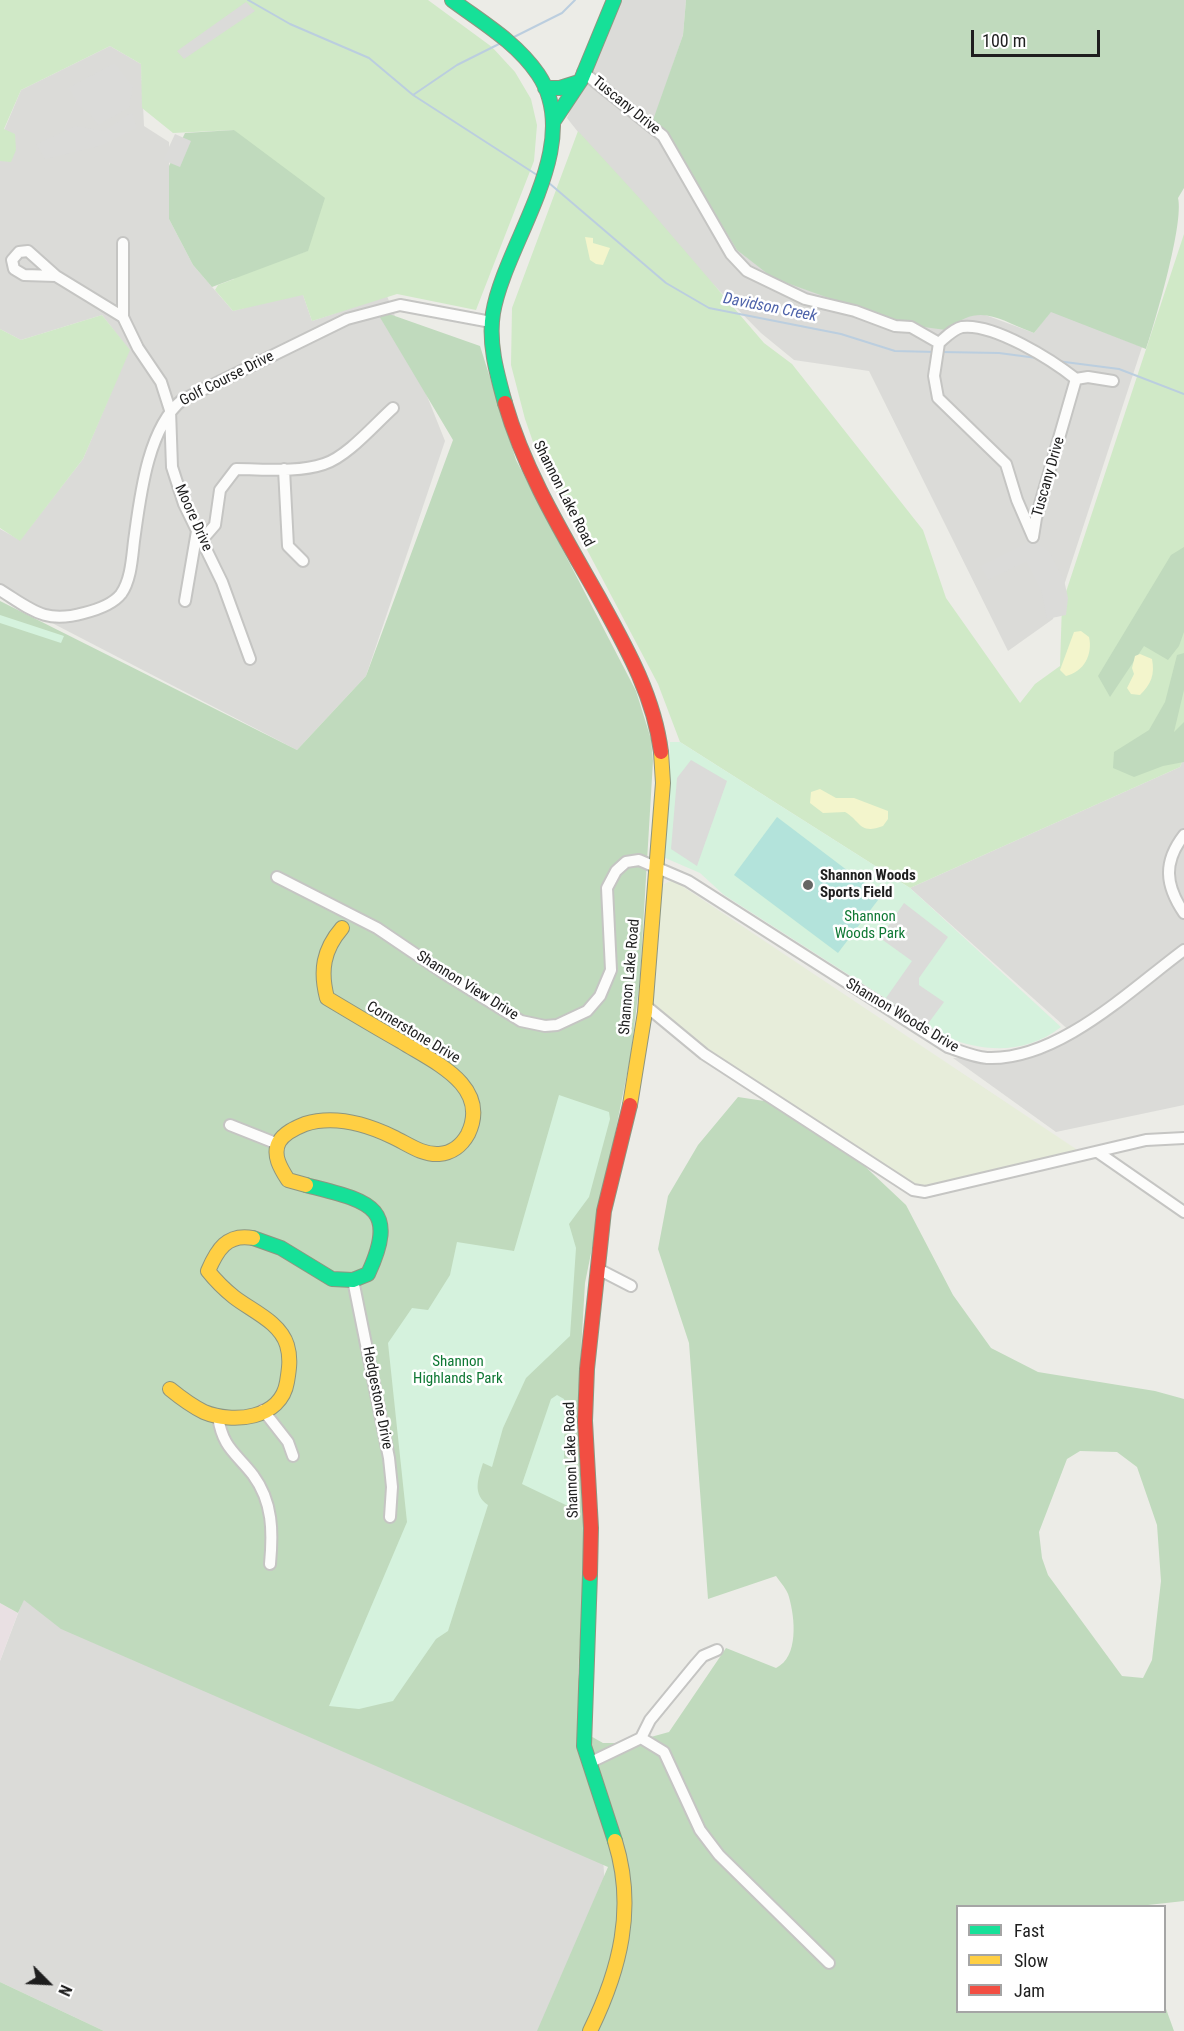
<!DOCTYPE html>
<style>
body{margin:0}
#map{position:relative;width:1184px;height:2031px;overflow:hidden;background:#ecece7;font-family:"Roboto Condensed",sans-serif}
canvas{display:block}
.legend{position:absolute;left:956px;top:1905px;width:210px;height:108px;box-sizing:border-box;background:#fff;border:2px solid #a5a5a5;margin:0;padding:8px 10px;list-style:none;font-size:18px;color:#1e1e1e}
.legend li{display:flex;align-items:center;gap:12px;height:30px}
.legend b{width:30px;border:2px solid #a5a5a5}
.north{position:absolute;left:18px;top:1953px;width:60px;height:60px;-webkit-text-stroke:4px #fff;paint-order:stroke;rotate:114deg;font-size:16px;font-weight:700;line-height:24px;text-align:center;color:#1e1e1e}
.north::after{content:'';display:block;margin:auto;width:21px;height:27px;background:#1e1e1e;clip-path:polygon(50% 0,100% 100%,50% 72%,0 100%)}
.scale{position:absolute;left:971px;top:30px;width:129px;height:27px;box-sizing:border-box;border:3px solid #1e1e1e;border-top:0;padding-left:8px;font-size:18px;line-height:21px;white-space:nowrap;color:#1e1e1e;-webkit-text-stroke:4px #fff;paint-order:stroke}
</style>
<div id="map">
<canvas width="1184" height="2031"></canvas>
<ul class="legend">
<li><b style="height:8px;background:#16e098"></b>Fast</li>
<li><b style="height:8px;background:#ffcf43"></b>Slow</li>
<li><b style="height:8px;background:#f24e42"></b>Jam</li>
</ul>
<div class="north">N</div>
<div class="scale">100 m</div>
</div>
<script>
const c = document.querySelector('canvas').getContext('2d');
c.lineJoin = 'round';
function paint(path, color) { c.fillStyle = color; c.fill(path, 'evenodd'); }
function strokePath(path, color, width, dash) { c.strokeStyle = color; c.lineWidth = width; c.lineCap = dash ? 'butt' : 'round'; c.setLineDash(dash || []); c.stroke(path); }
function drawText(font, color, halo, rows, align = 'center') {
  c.font = font + ' "Roboto Condensed",sans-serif'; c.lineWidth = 5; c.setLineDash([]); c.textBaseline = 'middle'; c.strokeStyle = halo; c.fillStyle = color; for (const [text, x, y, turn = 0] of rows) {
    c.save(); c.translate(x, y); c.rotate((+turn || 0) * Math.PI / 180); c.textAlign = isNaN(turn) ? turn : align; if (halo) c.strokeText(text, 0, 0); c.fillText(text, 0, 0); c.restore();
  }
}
paint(new Path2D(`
 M614,0H686L683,35L654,120L946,330L962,317L980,313L1034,333L1051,311L1142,347L1053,619L1008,651L869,371L794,360L761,333L638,208L567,118Z
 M110,46L141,64L144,126L169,142V219L193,265L233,311L302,292L312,321L387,296L445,441L366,676L297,750L0,596V529L20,540L83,459L129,350L102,315L21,340L0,329V140L21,90Z
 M1184,757V1105L1056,1132L953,1058L1008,1057L1072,1033L910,888L1180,767Z
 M315,832L514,1251L603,1857L607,1921L566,2031H104L0,1982V1661Z`), '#dbdbd8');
paint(new Path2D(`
 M0,1603L18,1613L0,1661Z`), '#e9e0e3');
paint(new Path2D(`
 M673,880L1088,1157L915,1189L711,1056L653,1005L662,885Z`), '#e7edda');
paint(new Path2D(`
 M0,0H428L492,47L515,72L531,99L537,125L534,161L476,310L397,294L312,321L303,295L233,311L215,290L218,285L234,279L235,274C260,264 283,260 307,251L234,130L173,133L142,108L141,64L110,46L21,90L4,129L15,134L16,150L11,162L0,161Z
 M578,131L643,202L764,343L792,364L923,530L946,598L1020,703L1035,684L1060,666L1062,604L1184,234V757L1180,767L910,888L680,742L658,684L539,459L525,419L511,365L512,308Z
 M102,315L130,350L83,459L20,541L0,528V329L21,340Z`), '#d0e9c7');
paint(new Path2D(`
 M686,0H1184V188L1178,198C1184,223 1156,319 1146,349L1051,312L1034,333C997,319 981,302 946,330L901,324L773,278L737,250L667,134L653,120L683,35Z
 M234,130L325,198L308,251L212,287L193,265L169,219V166L185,133Z
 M375,309L480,346L516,460L636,691L651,739L653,761L640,978L631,1054L585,1283L577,1420L585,1556L578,1674L587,1734L603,1743H629L669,1732L726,1648L776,1668C799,1657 795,1618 789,1597C787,1589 780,1582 776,1576L708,1599L689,1343L658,1249L668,1196L698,1145L738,1097L791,1105L838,1141L906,1205L953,1295L991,1348L1038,1372L1155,1391L1184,1399V1901L1139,1906H958V2012H1164L1165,2006L1174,2031H537L608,1867L61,1629L24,1600L18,1613L0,1603V601L297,750L366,676L453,440ZM1080,1451L1117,1452L1137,1467L1157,1525L1161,1581L1152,1660L1143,1678L1122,1676L1048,1575L1042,1558L1039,1532L1067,1459Z
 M1184,547V632L1179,646L1168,660L1144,646L1110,697L1098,676L1171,555Z
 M1184,653V690L1174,732L1184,722V762L1163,766L1134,777L1113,768L1114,752L1149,730L1165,702L1177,655Z
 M0,1982L104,2031H0Z`), '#c0dabd');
paint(new Path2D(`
 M585,237L593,238V243L610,248L603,265L596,264L590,260Z
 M1081,631L1089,637C1093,654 1084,672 1066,676L1060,670L1074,632Z
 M1140,654L1152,659C1155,675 1151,684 1140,695L1131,694L1127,688L1134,674L1132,668L1135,656Z
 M820,789L836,798H854L888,811V819L883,826C859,835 861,821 845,812L823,813L810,803L811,792Z`), '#f3f5cc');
paint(new Path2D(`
 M0,615L64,636L61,643L0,623Z
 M670,742H680L910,888L1061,1027C1026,1054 985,1053 946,1037L724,895L700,873L663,857L670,794Z
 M559,1095L609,1112L610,1119L589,1197L569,1224L576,1248L570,1336L526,1378L503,1428L492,1467L483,1463C478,1479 472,1494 488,1505L448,1631L436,1639L393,1701L359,1709L329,1706L407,1522L388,1343L412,1308L428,1310L450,1275L457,1242L514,1251Z
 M557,1395L564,1399L565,1403L564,1457L570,1507L522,1484L551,1399Z`), '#d5f2dd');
paint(new Path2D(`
 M777,817L881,896L838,953L734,875Z`), '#b3e3db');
paint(new Path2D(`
 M246,2L255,11L184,59L177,51Z
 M115,63L133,86L129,108L98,125L89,113L80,107L68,88Z
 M132,112L137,128L103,145L45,159L36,144L75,126L104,131Z
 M175,134L191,141L180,167L163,160Z
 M1032,540L1049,551L1064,580L1068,598L1066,615L1047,619L1041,589L1027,561L988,580L980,566Z
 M691,760L727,781L697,866L671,849L677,778Z
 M904,903L948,937L919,978V985L944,1002L927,1025L886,998L912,961L880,938Z`), '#dbdbd9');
strokePath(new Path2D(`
 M248,0L290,24L369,58L413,95L537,175
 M514,37L562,13L575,0
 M413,95L457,65L501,43
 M549,183L666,283L709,308L841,334L895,351L935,352
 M941,352L999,353L1037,358
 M1057,361L1119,369L1184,394`), '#bbcedf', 2);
const street = new Path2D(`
 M583,72L663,136L731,254L747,271L805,299L855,311L895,326L911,327L939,343C946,337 953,329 962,327C994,323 1052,360 1076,379L1036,518L1033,537
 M123,243V317
 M56,276L24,275L14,269L12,260L19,252L28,251L56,276L123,317L138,348L161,382L170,410L172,467L184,504L222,582L250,659
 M939,343L934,376L938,398L1006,464L1017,500L1033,537
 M1076,379L1088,377L1113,381
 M284,469L288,546L303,561
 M202,540L215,525L220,490L236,469C264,469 297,473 324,464C347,457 375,424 393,408
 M0,590C32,610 45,624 84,613C96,610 113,604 121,594C131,580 132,558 134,541C140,498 147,429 182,400L347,319L400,305L491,322
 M185,601L197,531
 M1184,835C1163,862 1165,885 1184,913
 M277,877L377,928L442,972L521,1021L545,1026L557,1025L587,1011L600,996L611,970L607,888L616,871L626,862L639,860L688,881L948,1047C960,1051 974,1057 987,1058C1058,1061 1130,990 1184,950
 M646,1006L704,1054L913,1190L925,1192L1146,1140L1184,1138
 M230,1125L278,1144
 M1099,1153L1184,1212
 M598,1269L631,1286
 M353,1280L389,1458L392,1487L390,1517
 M263,1410L288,1442L293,1456
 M218,1417C223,1448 235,1452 253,1475C273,1502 273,1532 270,1564
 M641,1738L664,1752L700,1830L719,1855L829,1963
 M589,1763L641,1738L650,1720L696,1664L703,1656L717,1650`);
const fast = new Path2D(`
 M452,0C483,23 516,42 538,74C586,145 505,242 493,313C488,343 497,374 505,403
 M545,88H560L579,82
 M553,122L581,80L614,0
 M253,1238L281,1248L332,1279L353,1280L368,1274C401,1204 366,1201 306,1185
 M590,1574L584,1746L615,1841`);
const slow = new Path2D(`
 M630,1105L645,1012L663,783L661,752
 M306,1185L288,1180C281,1169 272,1155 279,1142C284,1133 295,1128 305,1124C334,1115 366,1124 393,1137C408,1144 422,1155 439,1154C452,1153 462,1145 468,1134C491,1086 434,1062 402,1042C377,1028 352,1013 327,998C320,971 323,950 342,928
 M170,1389C181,1398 192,1406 204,1412C233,1424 281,1419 287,1382C289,1370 291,1358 287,1345C280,1322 252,1311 234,1297C224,1289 216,1281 208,1271C217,1250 227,1233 253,1238
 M590,2031C620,1970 636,1908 615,1841`);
const jam = new Path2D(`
 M505,403C525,472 563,534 598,596C625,645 654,695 661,752
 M590,1574L591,1528L585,1421L587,1369L604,1211L630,1105`);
strokePath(street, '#c5c5c3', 14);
strokePath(fast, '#8e9680', 16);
strokePath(slow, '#8e9680', 16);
strokePath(jam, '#8e9680', 16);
strokePath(street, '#fcfcfb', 10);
strokePath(fast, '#16e098', 14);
strokePath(slow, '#ffcf43', 14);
strokePath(jam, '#f24e42', 14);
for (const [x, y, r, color] of [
 [808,885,6,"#666664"]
]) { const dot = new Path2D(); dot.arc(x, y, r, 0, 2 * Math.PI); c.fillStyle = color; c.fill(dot); strokePath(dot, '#fff', 2); }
drawText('15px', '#1e1e1e', '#fff', [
 ["Tuscany Drive",626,106,39],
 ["Golf Course Drive",227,379,-27],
 ["Tuscany Drive",1049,477,-74],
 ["Shannon Lake Road",563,494,63],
 ["Moore Drive",193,518,66],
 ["Shannon Lake Road",630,977,-85],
 ["Shannon View Drive",467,986,32],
 ["Shannon Woods Drive",902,1016,31],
 ["Cornerstone Drive",413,1033,31],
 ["Hedgestone Drive",377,1398,79],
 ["Shannon Lake Road",572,1460,-92]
]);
drawText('bold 15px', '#1e1e1e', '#fff', [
 ["Shannon Woods",820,876],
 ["Sports Field",820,893]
], 'left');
drawText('15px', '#0f7834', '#fff', [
 ["Shannon",870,917],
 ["Woods Park",870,934],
 ["Shannon",458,1362],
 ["Highlands Park",458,1379]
]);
drawText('italic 16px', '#4e63aa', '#fff', [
 ["Davidson Creek",770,308,11]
]);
</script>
